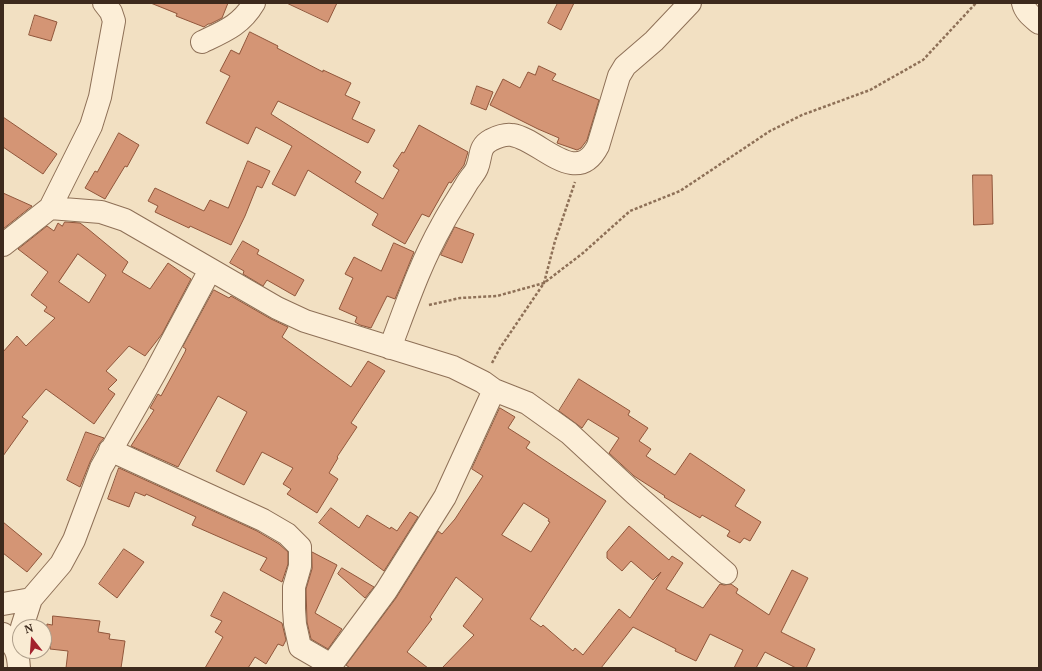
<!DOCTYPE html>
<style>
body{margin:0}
#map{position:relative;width:1042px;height:671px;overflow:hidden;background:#f2e0c2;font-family:"PT Serif",serif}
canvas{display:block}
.frame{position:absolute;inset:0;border:4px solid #3d2a1d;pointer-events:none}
.north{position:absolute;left:12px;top:619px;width:40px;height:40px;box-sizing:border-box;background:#f9ebd3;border:1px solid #ae9e8a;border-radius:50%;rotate:343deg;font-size:11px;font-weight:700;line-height:16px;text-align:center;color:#3d2a1d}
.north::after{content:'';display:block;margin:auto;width:14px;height:18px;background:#a3222d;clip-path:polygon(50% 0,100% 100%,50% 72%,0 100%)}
</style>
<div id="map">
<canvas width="1042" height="671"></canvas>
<div class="frame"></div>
<div class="north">N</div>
</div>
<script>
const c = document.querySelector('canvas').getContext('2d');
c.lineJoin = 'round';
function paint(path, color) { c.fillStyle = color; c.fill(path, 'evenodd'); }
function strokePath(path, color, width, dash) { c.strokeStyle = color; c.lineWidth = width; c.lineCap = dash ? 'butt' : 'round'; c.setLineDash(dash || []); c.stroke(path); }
const building = new Path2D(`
 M151,3H228L222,18L210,24H208L204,27L176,16L177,14Z
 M287,3H337L328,22Z
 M558,3H574L561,30L548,23Z
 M35,15L57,22L51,41L29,35Z
 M250,32L278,46L277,48L323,72V70L351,83L345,95L360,102L352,119L375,130L368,143L278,101L271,114L361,172L355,182L383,199L399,170L393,166L402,152L404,153L419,125L468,152L464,165L451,183L449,182L429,217L422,214L405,244L372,225L378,214L308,170L295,196L272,184L292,146L256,127L248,144L206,123L230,76L220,71L231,50L239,54Z
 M539,66L556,74L552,80L599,100L587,140L581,148L577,150L557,143L559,138L538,129L490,105L503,79L520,88L528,72L535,75Z
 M477,86L493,92L486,110L471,104Z
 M3,117L57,154L43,174L3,147Z
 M119,133L139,145L127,167L125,166L105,199L85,188L95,171L97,172Z
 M248,161L270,171L262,188L257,186L245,216L231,245L190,226L189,228L155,212L158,206L148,201L155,188L204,211L210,200L228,208Z
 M973,175H992L993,224L974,225Z
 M3,193L32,206L3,229Z
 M65,222L80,223L88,229L128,262L122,272L150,289L168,263L191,279L162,334L145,356L129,346L106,371L117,380L108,389L115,394L94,424L46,389L22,417L28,421L3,456V352L17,336L26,346L55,318L44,311L47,307L31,295L48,272L18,249L47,226L54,231L58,223L62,226ZM78,254L106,275L89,303L59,282Z
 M455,227L474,234L462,263L441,255Z
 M243,241L259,250L257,254L304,280L295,296L267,280L263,286L243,274L244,271L230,263Z
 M394,243L414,252L395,299L387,296L371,328L360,325L355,322L357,317L339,309L353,278L345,274L354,257L381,271Z
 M214,290L229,298L231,296L271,319L288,327L282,337L351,387L368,361L385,371L351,423L357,427L337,457L338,458L329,473L338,479L317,513L287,494L291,489L283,484L293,468L262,452L244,485L216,471L247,412L218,396L178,467L131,446L154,410L150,408L158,394L161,396L185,352L186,349L183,347Z
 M579,379L630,411L628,415L648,428L639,441L651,449L646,456L675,475L690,453L745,490L735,506L761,522L750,541L744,538L740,543L727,536L730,531L702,515L700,518L664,497L665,496L634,476L609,453L619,438L588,419L582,428L559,411Z
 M500,408L515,417L508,428L530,442L526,448L606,501L530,619L541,627L543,625L573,651L575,648L583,655L619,609L630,618L661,572L653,580L631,561L622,571L607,558V552L629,526L669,560L672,556L683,563L666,589L703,608L720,584L724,585L731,584L738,589L736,593L769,615L792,570L808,578L781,632L815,649L806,668H796L765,652L756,668H734L743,650L710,634L696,661L675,651L676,649L633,627L601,668H442L474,635L463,626L483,599L456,577L430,617L432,619L407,652L428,668H350L346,665L396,598L438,531L442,534L455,519L483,476L472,469ZM524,503L549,519L548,521L550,522L531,552L502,535Z
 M86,432L104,438L99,444L90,462L80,487L67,480Z
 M119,468L257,531L279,544L288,552V564L282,582L260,570L267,558L192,525L196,517L146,494L145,496L135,492L129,507L108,499Z
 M331,508L359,528L367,515L390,529L391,527L397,531L410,512L418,517L384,571L319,523Z
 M3,522L42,554L27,572L3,553Z
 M124,549L144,562L117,598L99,584Z
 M312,552L337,565L315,613L342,629L328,649L311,639L307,622L306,589L312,569Z
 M342,568L374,587L365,598L338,574Z
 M224,592L282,623L286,640L283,646L278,644L266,664L255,657L248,668H205L223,637L215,632L222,621L211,616Z
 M53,616L100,621L98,632L110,634L109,639L125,641L121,668H66L68,651L50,649L51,642L45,641L47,624L52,625Z`);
paint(building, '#d49575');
strokePath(building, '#90563b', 1);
const minor = new Path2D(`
 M1023,3C1025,12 1032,17 1039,23
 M202,42C225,31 241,25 254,3
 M50,208L91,126L100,97L114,21L111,12L104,3
 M3,245L50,208L101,212L125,220L277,308L305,321L453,367L483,382L494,390L527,403L569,433L635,494L726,573
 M390,348C406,306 420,264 442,225C449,211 459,197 467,183C470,178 475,173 477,168C482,156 478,147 491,140C497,137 506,134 512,135C540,139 576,189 598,146L619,76L625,66L654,41L690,3
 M110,450L263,520L287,534L300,547V566L294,587V609L295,624L300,647L331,665
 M3,604L31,599
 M22,627L31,599L61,564L74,540L101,468L155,373L210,270
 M3,634C15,647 18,650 19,668
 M329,668L386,591L445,497L494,390`);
strokePath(minor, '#8e7057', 24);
strokePath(new Path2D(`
 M429,305L460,298L497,296L544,283L583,253L630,211L680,191L770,131L802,115L870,90L923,60L976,3
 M492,363L500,348L544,283L555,241L575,182`), '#8e7057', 2.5, [3, 2]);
strokePath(minor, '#fceed7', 22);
</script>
